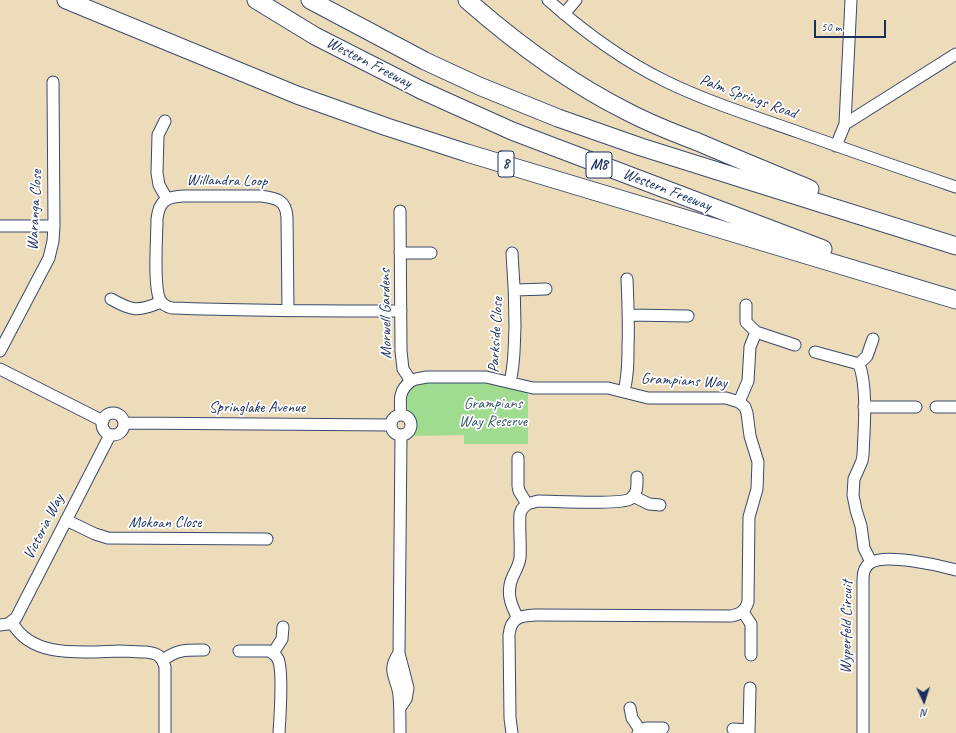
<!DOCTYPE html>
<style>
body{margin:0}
#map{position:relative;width:956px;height:733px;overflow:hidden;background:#eddcba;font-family:Caveat,sans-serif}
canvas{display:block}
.north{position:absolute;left:904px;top:681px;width:40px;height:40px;-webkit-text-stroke:3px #fff;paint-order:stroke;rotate:176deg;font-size:11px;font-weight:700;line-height:16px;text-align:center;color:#1b2f5e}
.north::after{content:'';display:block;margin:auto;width:14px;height:18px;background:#1b2f5e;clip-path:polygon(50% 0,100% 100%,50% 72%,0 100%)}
.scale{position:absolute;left:814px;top:20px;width:72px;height:18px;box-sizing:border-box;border:2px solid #1b2f5e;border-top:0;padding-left:5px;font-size:12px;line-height:14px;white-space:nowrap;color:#1b2f5e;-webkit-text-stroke:3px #fff;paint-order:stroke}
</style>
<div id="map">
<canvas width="956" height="733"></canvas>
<div class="north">N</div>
<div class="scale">50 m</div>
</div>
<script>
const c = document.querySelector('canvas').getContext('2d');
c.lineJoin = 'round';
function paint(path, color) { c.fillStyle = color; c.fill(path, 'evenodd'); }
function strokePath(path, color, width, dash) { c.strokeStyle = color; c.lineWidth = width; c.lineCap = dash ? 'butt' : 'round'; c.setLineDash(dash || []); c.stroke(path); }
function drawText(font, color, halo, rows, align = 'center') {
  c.font = font + ' Caveat,sans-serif'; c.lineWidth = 3.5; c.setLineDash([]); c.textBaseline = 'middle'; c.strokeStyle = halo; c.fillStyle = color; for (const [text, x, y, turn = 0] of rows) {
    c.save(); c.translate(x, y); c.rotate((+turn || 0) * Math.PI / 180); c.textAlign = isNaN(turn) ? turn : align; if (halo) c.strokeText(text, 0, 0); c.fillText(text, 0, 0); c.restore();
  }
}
paint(new Path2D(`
 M434,382L495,383L528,392V444H464V435L410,436C415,429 417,422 412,415C411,414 409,412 408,410C406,402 407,389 415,384C420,381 428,382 434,382Z`), '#a0dc8f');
const minor = new Path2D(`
 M548,0C584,32 622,60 665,81C708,102 753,116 798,132C851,151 903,169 956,187
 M564,14L576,0
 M165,121L158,135L157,173L159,185L167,199
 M845,124L956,54
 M836,146L845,124L851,0
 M400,211L401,351L403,369L411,381C398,391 400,400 401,415
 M0,226H54
 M400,253H431
 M515,290L546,289
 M111,299C132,311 138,312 161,302
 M288,311L287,217C286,199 275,198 260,196H183C166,197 159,201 157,219C157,237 153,286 160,300C163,305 167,307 172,308C249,311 325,311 401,311
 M629,315L688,316
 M756,332L795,345
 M0,351L49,258L53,241L54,226L53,82
 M815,352L859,364C868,388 864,429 863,455L862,461L854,479L853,495L856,510L861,526L864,548L871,562
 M859,364L867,356L873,339
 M0,369L103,421
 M411,381L416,379L427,377H486L533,388H608L648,398H726L739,402L745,407L747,413L750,436L758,462L757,489L749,517L748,602C745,611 741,614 731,616L537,615C521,616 511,616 509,635L510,718L512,733
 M510,382C515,362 514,347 515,327C515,302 514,278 512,253
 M624,391C628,376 628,362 628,347C629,324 628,302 627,279
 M739,402L748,381L750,347L756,332L746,322V305
 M864,407H916
 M936,407H956
 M102 424a11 11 0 1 1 22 0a11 11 0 1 1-22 0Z
 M391 425a10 10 0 1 1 20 0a10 10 0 1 1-20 0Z
 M124,423L391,425
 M518,458V486L519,491L527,504L522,509L520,514C519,529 521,544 520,558C519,565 516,570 513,576C506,591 510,604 518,618
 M633,496L649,504L660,505
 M527,504L538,501C554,501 620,505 630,499C638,494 637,485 637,477
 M66,520L95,534L108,538L267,539
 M743,612L751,624V655
 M12,622C31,659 83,652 119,651C128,651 137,652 146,652C157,653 162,656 165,667V733
 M0,625L8,624L16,618L110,435
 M239,651H269C273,653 276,655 278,659C283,669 280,718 279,733
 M273,653L282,639L283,627
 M399,653C386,671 397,678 399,695C400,708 400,720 400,733
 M163,660C178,649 187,650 204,650
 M400,708L406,699L408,688L399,653L401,436
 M630,708L632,718L640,730L638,733
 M733,729L749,730
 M640,730L646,728H663
 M749,733L750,688
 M863,733V579C863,573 864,567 870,563C885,553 938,565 956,570`);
const highway = new Path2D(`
 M66,0L297,95L387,127L467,153L956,300
 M256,0L315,36L421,90L512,131L823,249
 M310,0L425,61L479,86L558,118L641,147L956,246
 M467,0C516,43 570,83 628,112C651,124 674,133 698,142C735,158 772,173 810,189`);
strokePath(minor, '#3a496c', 13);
strokePath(highway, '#3a496c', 19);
strokePath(minor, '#fff', 11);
strokePath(highway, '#fff', 17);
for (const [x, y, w] of [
 [506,164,16],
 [599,165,26]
]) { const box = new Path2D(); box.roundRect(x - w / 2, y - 13, w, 26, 3); c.fillStyle = '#fff'; c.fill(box); strokePath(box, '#1b2f5e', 1); }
drawText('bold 15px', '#1b2f5e', null, [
 ["8",506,164],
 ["M8",599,165]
]);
drawText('16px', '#1b2f5e', '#fff', [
 ["Western Freeway",369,63,27],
 ["Palm Springs Road",748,97,20],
 ["Willandra Loop",227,181,1],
 ["Western Freeway",667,190,21],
 ["Waranga Close",35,210,-87],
 ["Morwell Gardens",386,314,-91],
 ["Parkside Close",496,335,-87],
 ["Grampians Way",684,381,3],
 ["Springlake Avenue",257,408],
 ["Mokoan Close",165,523],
 ["Victoria Way",44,527,-63],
 ["Wyperfeld Circuit",847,627,-89]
]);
drawText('16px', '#3c5a6a', '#fff', [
 ["Grampians",493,404],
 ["Way Reserve",493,422]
]);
</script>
